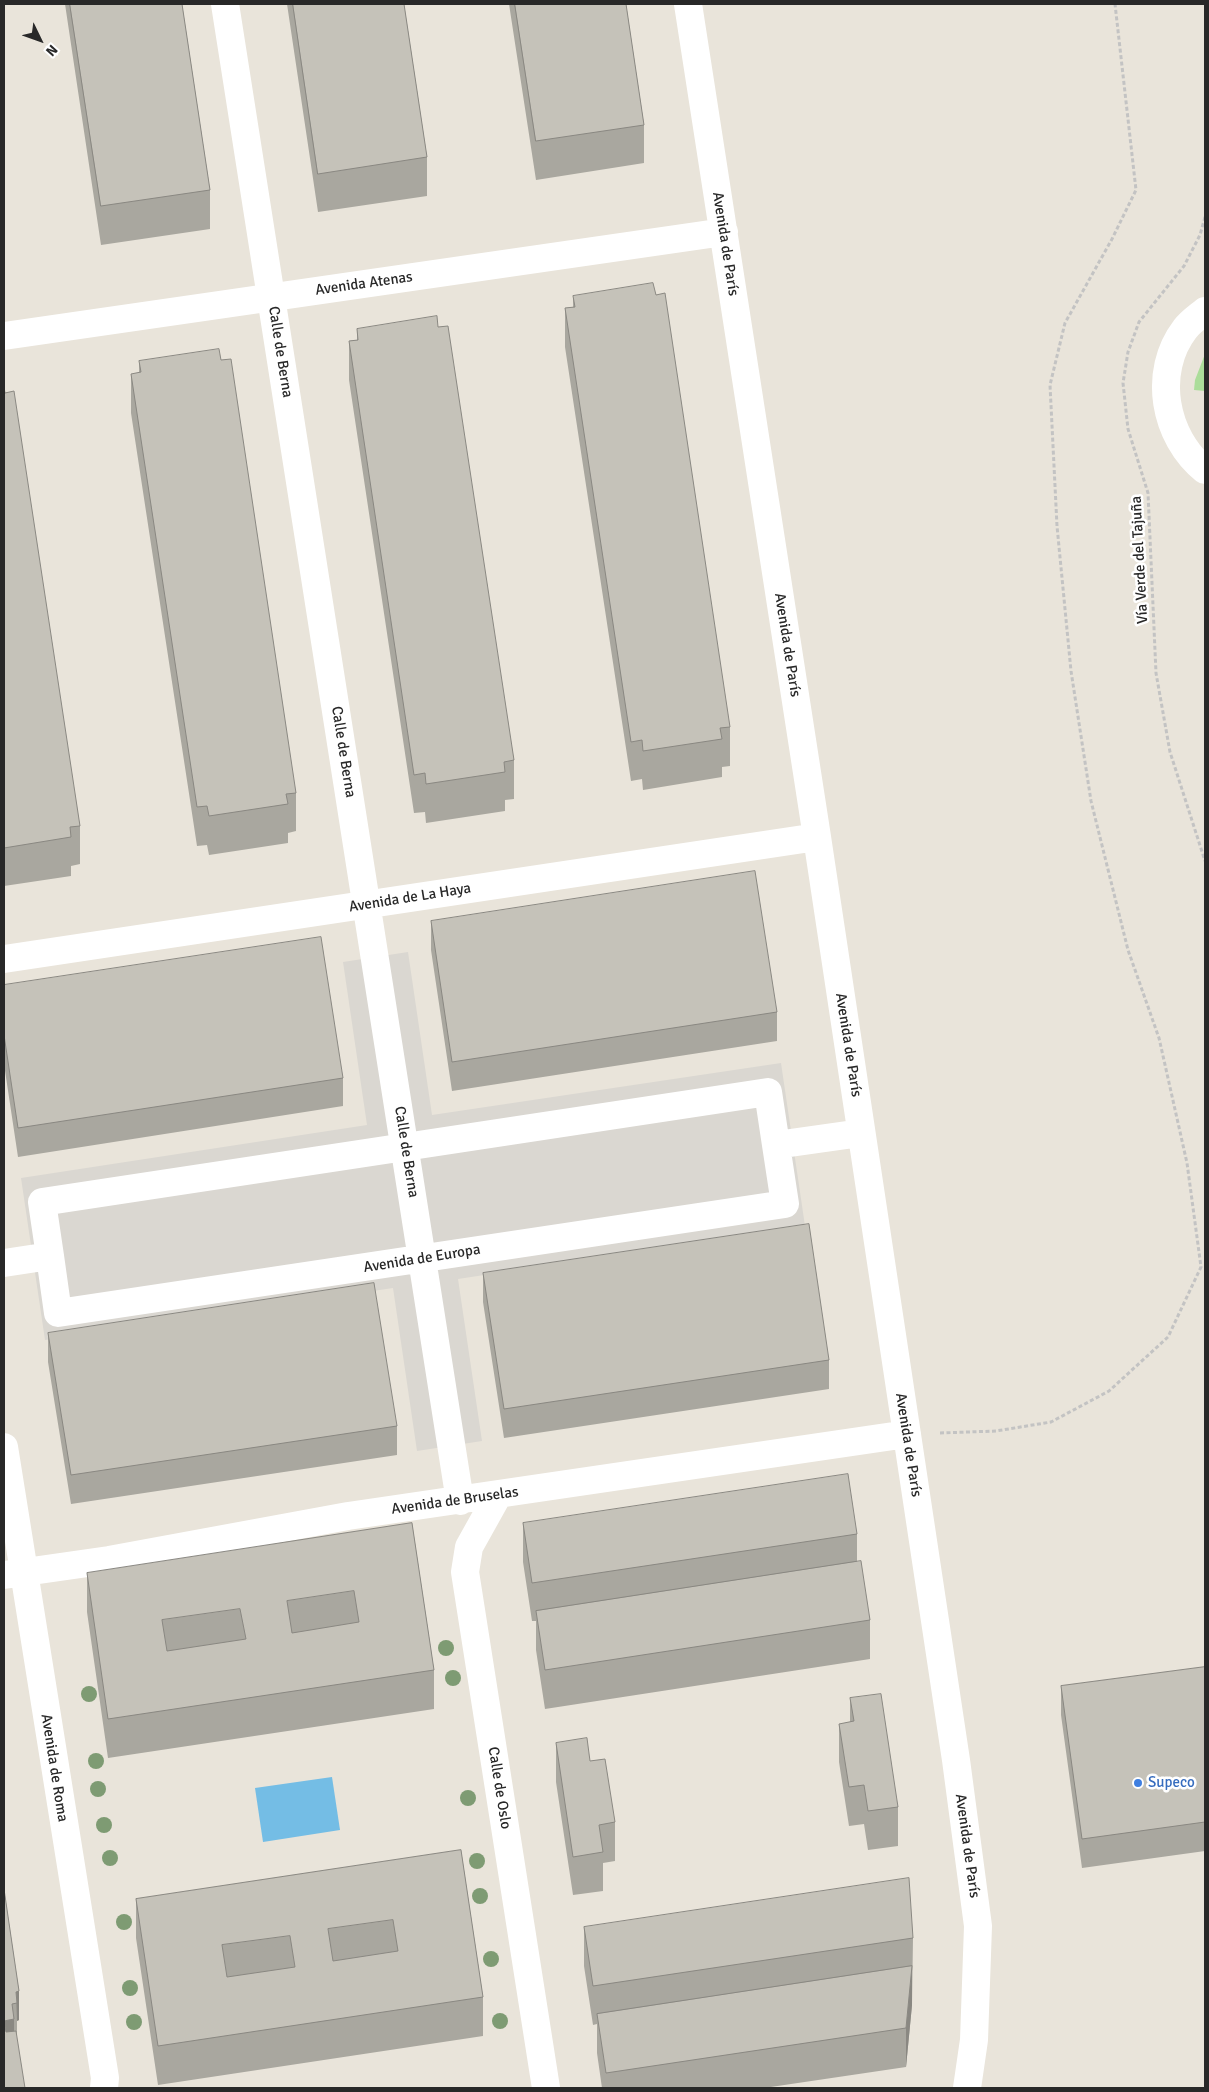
<!DOCTYPE html>
<meta charset="utf-8">
<style>
body{margin:0}
#map{position:relative;width:1209px;height:2092px;overflow:hidden;background:#e9e4da;font-family:Signika,sans-serif}
canvas{display:block}
.frame{position:absolute;inset:0;border:5px solid #282828;pointer-events:none}
.north{position:absolute;left:15px;top:15px;width:50px;height:50px;-webkit-text-stroke:4px #fff;paint-order:stroke;rotate:132deg;font-size:14px;font-weight:700;line-height:20px;text-align:center;color:#282828}
.north::after{content:'';display:block;margin:auto;width:18px;height:22px;background:#282828;clip-path:polygon(50% 0,100% 100%,50% 72%,0 100%)}
</style>
<div id="map">
<canvas width="1209" height="2092"></canvas>
<div class="frame"></div>
<div class="north">N</div>
</div>
<script>
const c = document.querySelector('canvas').getContext('2d');
c.lineJoin = 'round';
function paint(path, color) { c.fillStyle = color; c.fill(path, 'evenodd'); }
function strokePath(path, color, width, dash) { c.strokeStyle = color; c.lineWidth = width; c.lineCap = dash ? 'butt' : 'round'; c.setLineDash(dash || []); c.stroke(path); }
function drawText(font, color, halo, rows, align = 'center') {
  c.font = font + ' Signika,sans-serif'; c.lineWidth = 5; c.setLineDash([]); c.textBaseline = 'middle'; c.strokeStyle = halo; c.fillStyle = color; for (const [text, x, y, turn = 0] of rows) {
    c.save(); c.translate(x, y); c.rotate((+turn || 0) * Math.PI / 180); c.textAlign = isNaN(turn) ? turn : align; if (halo) c.strokeText(text, 0, 0); c.fillText(text, 0, 0); c.restore();
  }
}
paint(new Path2D(`
 M1205,354V391L1194,390L1195,380Z`), '#abdd9a');
paint(new Path2D(`
 M408,952L432,1115L781,1063L805,1226L458,1279L482,1441L417,1451L393,1288L45,1340L21,1178L367,1125L343,962Z`), '#dad7d1');
paint(new Path2D(`
 M332,1777L340,1830L263,1842L255,1788Z`), '#74bde5');
strokePath(new Path2D(`
 M1205,217L1200,235L1184,266L1139,322L1128,352L1123,383L1128,429L1148,493L1156,673L1170,752L1205,861
 M940,1433L996,1431L1051,1422L1109,1391L1168,1337L1201,1267L1187,1163L1159,1038L1128,950L1091,801L1071,671L1057,526L1050,385L1065,323L1112,239L1136,190L1115,4`), '#c3c3c3', 3, [4, 2.5]);
strokePath(new Path2D(`
 M225,4L460,1501
 M688,4L817,837L956,1760L978,1926L974,2040L967,2088
 M4,336L724,232
 M4,959L817,837
 M50,1256L42,1202L768,1092L776,1145
 M4,1263L50,1256L58,1313L785,1204L776,1145L861,1133
 M4,1447L105,2078L104,2088
 M498,1495L469,1547L465,1572L546,2088
 M4,1575L109,1560L348,1516L907,1434`), '#fff', 28);
strokePath(new Path2D(`
 M1205,311C1199,316 1190,322 1185,329C1152,372 1164,437 1205,470`), '#fff', 28);
c.fillStyle = '#7e9b73';
for (const [x, y] of [
 [446,1648],
 [453,1678],
 [89,1694],
 [96,1761],
 [98,1789],
 [468,1798],
 [104,1825],
 [110,1858],
 [477,1861],
 [480,1896],
 [124,1922],
 [491,1959],
 [130,1988],
 [500,2021],
 [134,2022]
]) { c.beginPath(); c.arc(x, y, 8, 0, 2 * Math.PI); c.fill(); }
paint(new Path2D(`
 M65,4H182L210,190V229L101,245Z
 M287,4H404L427,157V196L318,212Z
 M509,4H626L644,125V163L536,180Z
 M573,296L730,727V766L722,767V777L643,790L642,779L631,781L565,347V308L573,307Z
 M438,327L514,760V799L505,800V811L426,823L425,812L414,813L349,380V341L357,340V329Z
 M139,361L296,793V831L288,833V843L209,855L207,845L197,846L131,413V374L139,373Z
 M4,387L80,826V864L71,866V876L4,886Z
 M431,921L777,1012V1041L452,1091L431,950Z
 M4,985L343,1078V1106L18,1157L4,1064Z
 M483,1273L829,1360V1389L504,1438L483,1302Z
 M48,1333L397,1426V1455L71,1504L48,1362Z
 M412,1523L434,1670V1709L108,1758L87,1612V1573Z
 M523,1523L857,1534V1562L870,1620V1659L545,1709L536,1650V1621H532L523,1562Z
 M1205,1667V1851L1082,1868L1061,1715V1686Z
 M850,1698L898,1807V1846L868,1850L864,1824L849,1826L839,1762V1724L850,1722Z
 M556,1743L590,1761L615,1822V1861L603,1863V1891L573,1895L556,1782Z
 M461,1850L483,1997V2036L158,2085L136,1938V1899Z
 M4,1889L19,1991V2020L17,2021V2032L4,2088Z
 M584,1927L913,1938L912,2005L906,2067L764,2088H602L597,2053V2024L593,2025L584,1966Z`), '#a9a79f');
paint(new Path2D(`
 M912,1966V2005L906,2067V2028Z
 M19,1991V2020L17,2021L16,1992Z
 M14,2019V2047L4,2050V2021Z`), '#8a8882');
const building = new Path2D(`
 M70,4H182L210,190L101,206Z
 M293,4H404L427,157L318,174Z
 M515,4H626L644,125L536,141Z
 M653,283L656,295L665,293L730,727L720,728L722,739L643,751L642,740L631,742L565,308L575,307L573,296Z
 M437,316L438,327L448,326L514,760L504,762L505,772L426,784L425,773L414,775L349,341L358,340L357,329Z
 M219,349L221,360L231,359L296,793L286,794L288,804L209,816L207,806L197,807L131,374L141,372L139,361Z
 M4,387L5,393L14,391L80,826L70,827L71,837L4,848Z
 M755,871L777,1012L452,1062L431,921Z
 M321,937L343,1078L18,1128L4,1035V985Z
 M809,1224L829,1360L504,1409L483,1273Z
 M374,1283L397,1426L71,1475L48,1333Z
 M848,1474L857,1534L532,1583L523,1523Z
 M412,1523L434,1670L108,1719L87,1573ZM354,1591L359,1622L292,1633L287,1601ZM240,1609L246,1639L167,1651L162,1620Z
 M861,1561L870,1620L545,1670L536,1611Z
 M1205,1667V1822L1082,1839L1061,1686Z
 M881,1694L898,1807L868,1811L864,1785L849,1787L839,1724L854,1721L850,1698Z
 M587,1738L590,1761L605,1759L615,1822L599,1825L603,1852L573,1857L556,1743Z
 M461,1850L483,1997L158,2046L136,1899ZM393,1920L398,1951L333,1961L328,1929ZM290,1936L295,1967L227,1977L222,1945Z
 M909,1878L913,1938L593,1986L584,1927Z
 M4,1889L19,1991L16,1992L17,2003L12,2004L14,2019L4,2021L6,2032L16,2031L25,2088H4Z
 M912,1966L906,2028L606,2073L597,2014Z`);
paint(building, '#c5c2b9');
strokePath(building, '#8a8882', 1);
for (const [x, y, r, color] of [
 [1138,1783,5,"#3f7fe0"]
]) { const dot = new Path2D(); dot.arc(x, y, r, 0, 2 * Math.PI); c.fillStyle = color; c.fill(dot); strokePath(dot, '#fff', 2); }
drawText('15px', '#282828', '#fff', [
 ["Avenida de París",725,244,81],
 ["Avenida Atenas",364,284,-8],
 ["Calle de Berna",280,352,81],
 ["Vía Verde del Tajuña",1140,560,-93],
 ["Avenida de París",787,645,81],
 ["Calle de Berna",343,752,81],
 ["Avenida de La Haya",410,898,-9],
 ["Avenida de París",848,1045,81],
 ["Calle de Berna",406,1152,81],
 ["Avenida de Europa",422,1259,-9],
 ["Avenida de París",908,1445,81],
 ["Avenida de Bruselas",455,1501,-8],
 ["Avenida de Roma",54,1768,81],
 ["Calle de Oslo",499,1788,81],
 ["Avenida de París",967,1846,82]
]);
drawText('15px', '#366cbe', '#fff', [
 ["Supeco",1148,1783]
], 'left');
</script>
